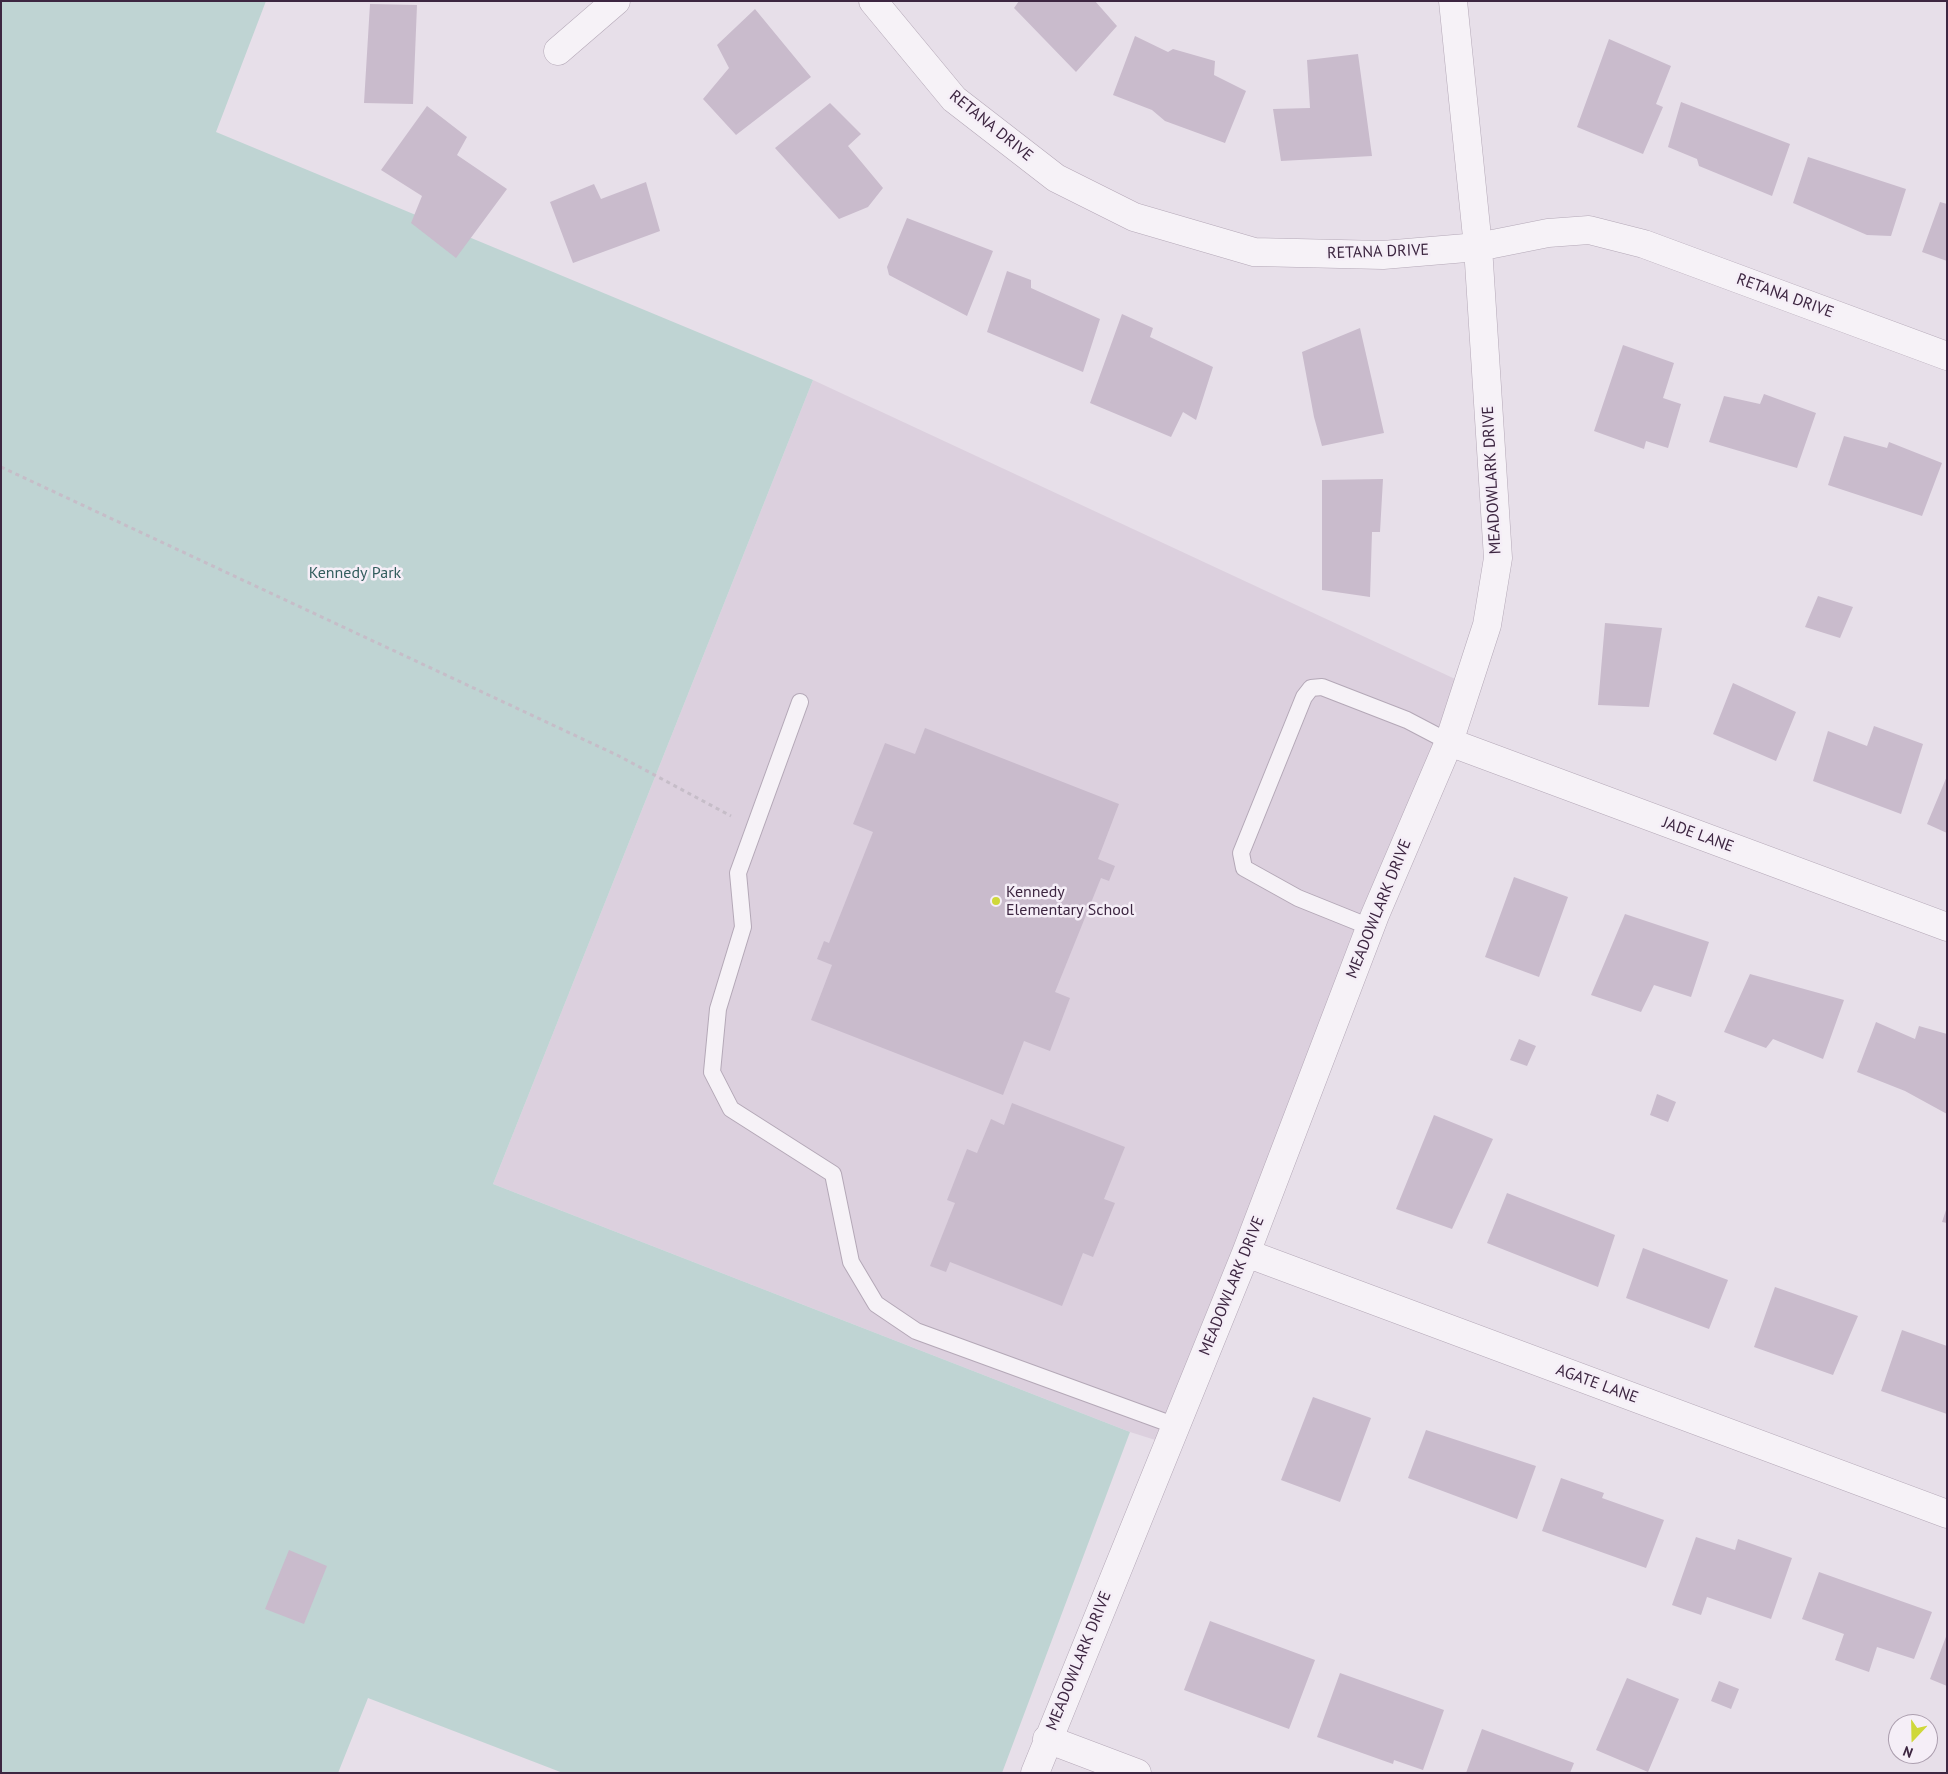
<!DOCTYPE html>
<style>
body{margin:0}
#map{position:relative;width:1948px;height:1774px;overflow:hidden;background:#e7dfe9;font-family:"PT Sans",sans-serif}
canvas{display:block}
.frame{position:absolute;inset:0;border:2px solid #3d2641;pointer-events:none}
.north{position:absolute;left:1888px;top:1714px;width:50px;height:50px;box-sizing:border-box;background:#f5eef7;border:1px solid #ab9eae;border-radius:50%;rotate:201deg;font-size:14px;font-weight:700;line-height:20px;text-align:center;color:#3d2641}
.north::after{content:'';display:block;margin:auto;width:18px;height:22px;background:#cfd83a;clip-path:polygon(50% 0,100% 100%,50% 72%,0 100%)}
</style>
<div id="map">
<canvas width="1948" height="1774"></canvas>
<div class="frame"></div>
<div class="north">N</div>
</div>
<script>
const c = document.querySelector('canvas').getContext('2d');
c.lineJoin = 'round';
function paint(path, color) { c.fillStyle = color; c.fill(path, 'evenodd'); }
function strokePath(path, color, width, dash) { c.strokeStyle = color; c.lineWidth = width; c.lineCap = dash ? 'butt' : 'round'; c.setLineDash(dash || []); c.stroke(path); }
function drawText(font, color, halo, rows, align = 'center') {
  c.font = font + ' "PT Sans",sans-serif'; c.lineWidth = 5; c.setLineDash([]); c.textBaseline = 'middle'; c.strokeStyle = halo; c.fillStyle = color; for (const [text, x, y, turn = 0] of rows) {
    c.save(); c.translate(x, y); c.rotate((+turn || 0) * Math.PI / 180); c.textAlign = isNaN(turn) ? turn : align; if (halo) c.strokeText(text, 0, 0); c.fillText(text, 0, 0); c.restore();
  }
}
paint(new Path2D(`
 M813,380L1468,685L1168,1444L1130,1432L493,1184Z`), '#dcd0de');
paint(new Path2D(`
 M1,1H266L216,132L813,380L493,1184L1130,1432L1002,1773H563L368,1698L338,1773H1Z`), '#bfd4d3');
paint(new Path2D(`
 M1019,1H1095L1117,26L1076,72L1014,8Z
 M370,4L417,5L413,104L364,103Z
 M755,9L811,77L736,135L703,99L729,68L717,45Z
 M1135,36L1168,52L1173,49L1215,61L1214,75L1246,91L1225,143L1165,121L1152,110L1113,95Z
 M1609,39L1671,66L1656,104L1663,107L1643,154L1577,127Z
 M1358,54L1372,156L1281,161L1273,109L1310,108L1307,60Z
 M1681,102L1790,144L1772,196L1699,166L1697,159L1668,147Z
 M830,103L861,134L848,146L883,188L868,207L839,219L775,148Z
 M427,106L467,137L457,155L507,189L456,258L411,223L422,196L381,170Z
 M1808,157L1906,189L1891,236L1867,235L1793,203Z
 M646,182L660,231L573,263L550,202L594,184L601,199Z
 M1940,202L1947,204V261L1922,252Z
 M907,218L993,251L967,316L889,275L887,267Z
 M1007,271L1031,280V288L1100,319L1083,372L987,332Z
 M1122,314L1153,328L1150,337L1213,367L1196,420L1183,412L1171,437L1090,403Z
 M1360,328L1384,433L1322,446L1314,417L1302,352Z
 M1623,345L1674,363L1663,398L1681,404L1668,448L1646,441L1644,449L1594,431Z
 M1764,394L1816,413L1797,468L1709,442L1724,396L1760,404Z
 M1844,436L1887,448L1889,442L1942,463L1922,516L1828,485Z
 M1383,479L1380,532H1372L1370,597L1322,590V480Z
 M1818,596L1853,607L1840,638L1805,627Z
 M1605,623L1662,628L1649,707L1598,705Z
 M1733,683L1796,712L1776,761L1713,734Z
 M1874,726L1923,744L1901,814L1813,781L1828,731L1867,746Z
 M925,728L1119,804L1098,859L1115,866L1109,881L1101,878L1055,992L1070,998L1050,1051L1024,1041L1003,1095L811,1020L832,965L817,959L824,941L829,943L873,832L853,824L885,743L915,754Z
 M1947,776V833L1927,824Z
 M1514,877L1568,897L1539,977L1485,957Z
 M1625,914L1709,942L1691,997L1654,985L1641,1012L1591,995Z
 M1750,974L1844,1000L1823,1059L1773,1039L1766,1048L1724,1032Z
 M1876,1022L1915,1039L1919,1026L1947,1034V1114L1905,1091L1857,1072Z
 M1519,1039L1536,1046L1527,1066L1510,1060Z
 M1657,1094L1676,1102L1668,1122L1650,1115Z
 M1012,1103L1125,1147L1104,1199L1115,1203L1093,1257L1083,1253L1062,1306L950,1262L946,1272L930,1266L955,1203L947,1200L967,1149L977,1153L991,1119L1004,1125Z
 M1434,1115L1493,1139L1452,1229L1396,1209Z
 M1507,1193L1615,1235L1598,1287L1487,1243Z
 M1946,1210H1947V1223L1942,1222Z
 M1643,1248L1728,1280L1709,1329L1626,1298Z
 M1775,1287L1858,1316L1833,1375L1754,1347Z
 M1902,1330L1947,1346V1414L1881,1391Z
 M1313,1397L1371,1418L1340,1502L1281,1480Z
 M1426,1430L1536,1466L1517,1519L1408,1478Z
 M1561,1478L1604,1493L1602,1498L1664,1520L1646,1568L1542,1531Z
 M1696,1537L1735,1550L1738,1539L1792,1558L1771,1619L1707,1597L1701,1615L1672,1605Z
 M289,1550L327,1566L304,1624L265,1609Z
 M1819,1572L1932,1612L1914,1659L1877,1647L1869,1672L1835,1660L1844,1634L1802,1619Z
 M1210,1621L1315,1660L1289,1729L1184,1690Z
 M1947,1634V1686L1930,1679Z
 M1340,1673L1444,1710L1423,1770L1394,1760L1393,1764L1317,1737Z
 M1627,1678L1679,1699L1648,1772L1596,1750Z
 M1719,1681L1739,1689L1731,1709L1711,1701Z
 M1482,1729L1574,1763L1570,1773H1466Z`), '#c9bbcc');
const lane = new Path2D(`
 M800,702L738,873L743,927L718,1009L712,1072L731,1109L833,1174L851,1262L876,1304L916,1331L1176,1426
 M1370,927L1298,898L1244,868L1241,853L1304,697L1311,688L1322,687L1407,720L1449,742`);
const street = new Path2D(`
 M873,1L954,99L1056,178L1134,217L1254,252L1383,255L1478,247L1548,233L1589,230L1644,244L1947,356
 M558,51L616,1
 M1449,742L1947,927
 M1246,1253L1947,1514
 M1047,1739L1137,1773
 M1035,1773L1246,1253L1375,915L1449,742L1487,625L1498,558L1478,247L1453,1`);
strokePath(lane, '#b4a8b7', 18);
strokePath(street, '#b4a8b7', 29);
strokePath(new Path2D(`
 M1,467L619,756L731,816`), '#c6bdc8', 3, [4, 4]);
strokePath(lane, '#f6f2f7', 16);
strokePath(street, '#f6f2f7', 28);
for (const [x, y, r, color] of [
 [996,901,5,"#cfd83a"]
]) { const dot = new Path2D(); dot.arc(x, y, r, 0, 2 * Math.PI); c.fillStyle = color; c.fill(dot); strokePath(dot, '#f5eef7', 2); }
drawText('16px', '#3d2641', '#f5eef7', [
 ["RETANA DRIVE",991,126,39],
 ["RETANA DRIVE",1378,252,-2],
 ["RETANA DRIVE",1785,296,20],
 ["MEADOWLARK DRIVE",1492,480,-93],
 ["JADE LANE",1698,835,20],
 ["MEADOWLARK DRIVE",1379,909,-68],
 ["MEADOWLARK DRIVE",1232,1286,-68],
 ["AGATE LANE",1597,1384,20],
 ["MEADOWLARK DRIVE",1079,1661,-68]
]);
drawText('16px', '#335d5e', '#f5eef7', [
 ["Kennedy Park",355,573]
]);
drawText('16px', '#3d2641', '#f5eef7', [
 ["Kennedy",1006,892],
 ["Elementary School",1006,910]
], 'left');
</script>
